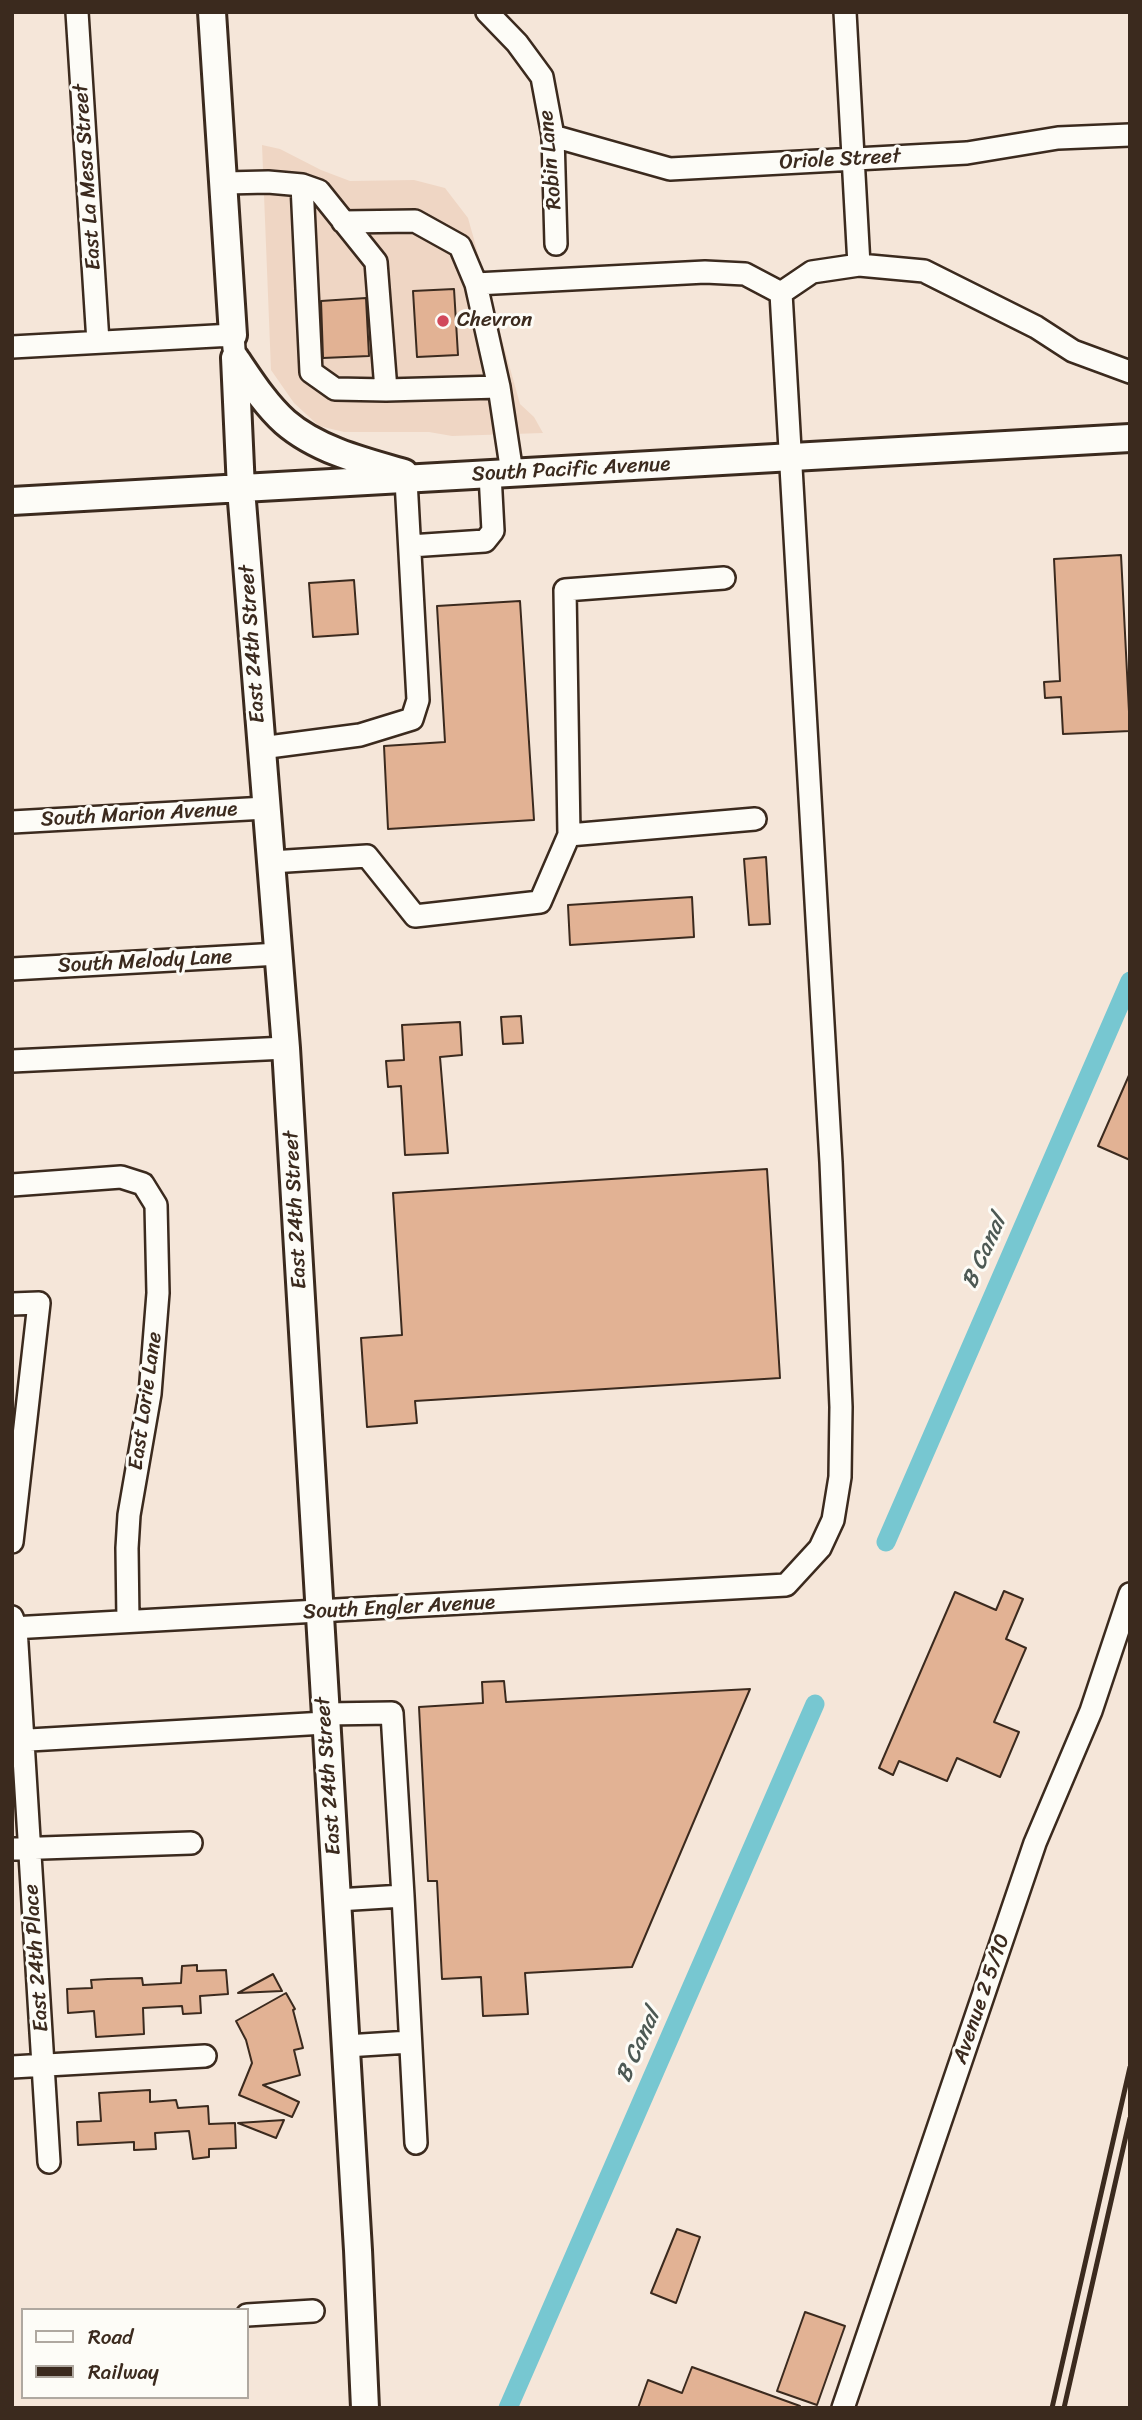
<!DOCTYPE html>
<style>
body{margin:0}
#map{position:relative;width:1142px;height:2420px;overflow:hidden;background:#f5e6d9;font-family:Sriracha,sans-serif}
canvas{display:block}
.frame{position:absolute;inset:0;border:14px solid #3b2a1e;pointer-events:none}
.legend{position:absolute;left:21px;top:2308px;width:228px;height:91px;box-sizing:border-box;background:#fdfcf7;border:2px solid #afa8a0;margin:0;padding:9px 12px;list-style:none;font-size:21px;color:#3b2a1e}
.legend li{display:flex;align-items:center;gap:14px;height:35px}
.legend b{width:35px;border:2px solid #afa8a0}
</style>
<div id="map">
<canvas width="1142" height="2420"></canvas>
<div class="frame"></div>
<ul class="legend">
<li><b style="height:9px;background:#fdfcf7"></b>Road</li>
<li><b style="height:9px;background:#3b2a1e"></b>Railway</li>
</ul>
</div>
<script>
const c = document.querySelector('canvas').getContext('2d');
c.lineJoin = 'round';
function paint(path, color) { c.fillStyle = color; c.fill(path, 'evenodd'); }
function strokePath(path, color, width, dash) { c.strokeStyle = color; c.lineWidth = width; c.lineCap = dash ? 'butt' : 'round'; c.setLineDash(dash || []); c.stroke(path); }
function drawText(font, color, halo, rows, align = 'center') {
  c.font = font + ' Sriracha,sans-serif'; c.lineWidth = 6; c.setLineDash([]); c.textBaseline = 'middle'; c.strokeStyle = halo; c.fillStyle = color; for (const [text, x, y, turn = 0] of rows) {
    c.save(); c.translate(x, y); c.rotate((+turn || 0) * Math.PI / 180); c.textAlign = isNaN(turn) ? turn : align; if (halo) c.strokeText(text, 0, 0); c.fillText(text, 0, 0); c.restore();
  }
}
paint(new Path2D(`
 M262,145L280,149L321,170L350,181L414,180L445,188L468,218L520,404L534,417L543,433L452,436L429,432H344L319,426L294,403L271,370Z`), '#efd6c4');
strokePath(new Path2D(`
 M886,1542L1130,981
 M508,2408L815,1704`), '#77c7d1', 19);
const building = new Path2D(`
 M454,289L458,355L417,357L413,291Z
 M366,298L369,356L323,358L321,301Z
 M1121,555L1130,731L1063,734L1061,697L1045,698L1044,682L1060,681L1054,559Z
 M354,580L358,634L313,637L309,583Z
 M520,601L534,820L388,829L384,746L445,742L437,606Z
 M766,857L770,924L749,925L744,859Z
 M692,897L694,937L570,945L568,905Z
 M521,1016L523,1043L503,1044L501,1017Z
 M460,1022L462,1055L440,1057L448,1153L405,1155L401,1086L388,1087L386,1061L404,1060L402,1025Z
 M1130,1073V1160L1098,1146Z
 M767,1169L780,1378L415,1401L417,1423L367,1427L361,1338L402,1335L393,1193Z
 M1004,1591L1023,1599L1006,1639L1026,1648L994,1722L1019,1732L1000,1777L957,1758L947,1781L899,1761L893,1775L879,1768L955,1592L996,1610Z
 M504,1681L506,1702L750,1689L632,1967L525,1973L528,2014L483,2016L481,1977L442,1979L437,1881H428L419,1707L483,1703L482,1682Z
 M197,1965V1971L226,1970L228,1994L200,1996L201,2013L183,2014L182,2006L143,2008L144,2034L96,2037L94,2011L68,2013L67,1989L92,1988L91,1980L108,1979L142,1978L143,1985L181,1983L182,1966Z
 M273,1974L282,1991L238,1993Z
 M286,1993L295,2009L293,2010L303,2048L294,2050L300,2075L263,2085L299,2102L292,2117L239,2095L252,2063L246,2040L236,2021Z
 M150,2090V2102L176,2100L178,2108L208,2106L209,2124L235,2123L236,2148L209,2149V2157L193,2159L189,2131L155,2133L156,2149L134,2150V2142L78,2145L77,2122L101,2121L99,2093Z
 M284,2120L276,2138L238,2123Z
 M677,2229L700,2237L676,2303L651,2293Z
 M805,2312L845,2326L817,2405L777,2391Z
 M692,2367L800,2406L799,2408H638L648,2380L682,2393Z`);
paint(building, '#e2b294');
strokePath(building, '#3b2a1e', 2);
const minor = new Path2D(`
 M77,12L98,342
 M487,12L517,43L542,77L553,136L556,244
 M845,12L859,265
 M553,136L670,169L967,153L1058,138L1130,135
 M225,183L268,182L302,185L319,191L376,262L386,390
 M302,185L311,372L335,389L386,390L499,387
 M343,222L415,221L460,246L476,284L499,387L512,473
 M476,284L705,272L745,274L781,293
 M781,293L812,272L859,265L924,271L1036,327L1073,351L1130,372
 M12,347L233,335L234,349
 M410,546L485,541L493,531L490,474
 M261,748L360,735L412,719L418,700L406,480
 M12,822L266,808
 M569,835L565,590L724,578
 M271,862L367,856L415,916L540,902L569,835L755,819
 M12,969L279,954
 M12,1061L286,1048
 M12,1185L121,1177L143,1184L156,1205L158,1293L150,1394L129,1515L127,1548L128,1621
 M12,1304L39,1303L12,1542
 M12,1617L16,1628L49,2162
 M12,1628L786,1585L820,1548L833,1520L840,1477L841,1407L831,1162L781,293
 M325,1714L392,1713L403,1896L337,1900
 M12,1741L325,1723
 M12,1849L191,1843
 M403,1896L416,2143
 M346,2046L410,2042
 M12,2067L205,2056
 M247,2315L313,2311
 M843,2408L1035,1843L1091,1711L1130,1594`);
const major = new Path2D(`
 M212,12L233,335
 M235,358L241,489L286,1048L358,2250L365,2408
 M235,358C250,380 265,404 285,422C317,450 365,462 404,473
 M12,501L1130,438`);
strokePath(minor, '#3b2a1e', 26);
strokePath(major, '#3b2a1e', 32);
strokePath(minor, '#fdfcf7', 21);
strokePath(major, '#fdfcf7', 26);
strokePath(new Path2D(`
 M1052,2408L1130,2067
 M1064,2408L1130,2118`), '#3b2a1e', 5);
for (const [x, y, r, color] of [
 [443,321,7,"#d1495b"]
]) { const dot = new Path2D(); dot.arc(x, y, r, 0, 2 * Math.PI); c.fillStyle = color; c.fill(dot); strokePath(dot, '#fdfcf7', 2.5); }
drawText('21px', '#3b2a1e', '#fdfcf7', [
 ["Robin Lane",551,160,-95],
 ["Oriole Street",840,160,-3],
 ["East La Mesa Street",88,177,-94],
 ["South Pacific Avenue",571,470,-3],
 ["East 24th Street",253,644,-94],
 ["South Marion Avenue",139,815,-3],
 ["South Melody Lane",145,962,-3],
 ["East 24th Street",296,1210,-93],
 ["East Lorie Lane",146,1401,-82],
 ["South Engler Avenue",399,1608,-3],
 ["East 24th Street",329,1776,-94],
 ["East 24th Place",37,1958,-94],
 ["Avenue 2 5/10",982,1999,-71]
]);
drawText('21px', '#3b2a1e', '#fdfcf7', [
 ["Chevron",457,321]
], 'left');
drawText('italic 23px', '#4d5954', '#fdfcf7', [
 ["B Canal",985,1252,-66],
 ["B Canal",639,2046,-66]
]);
</script>
